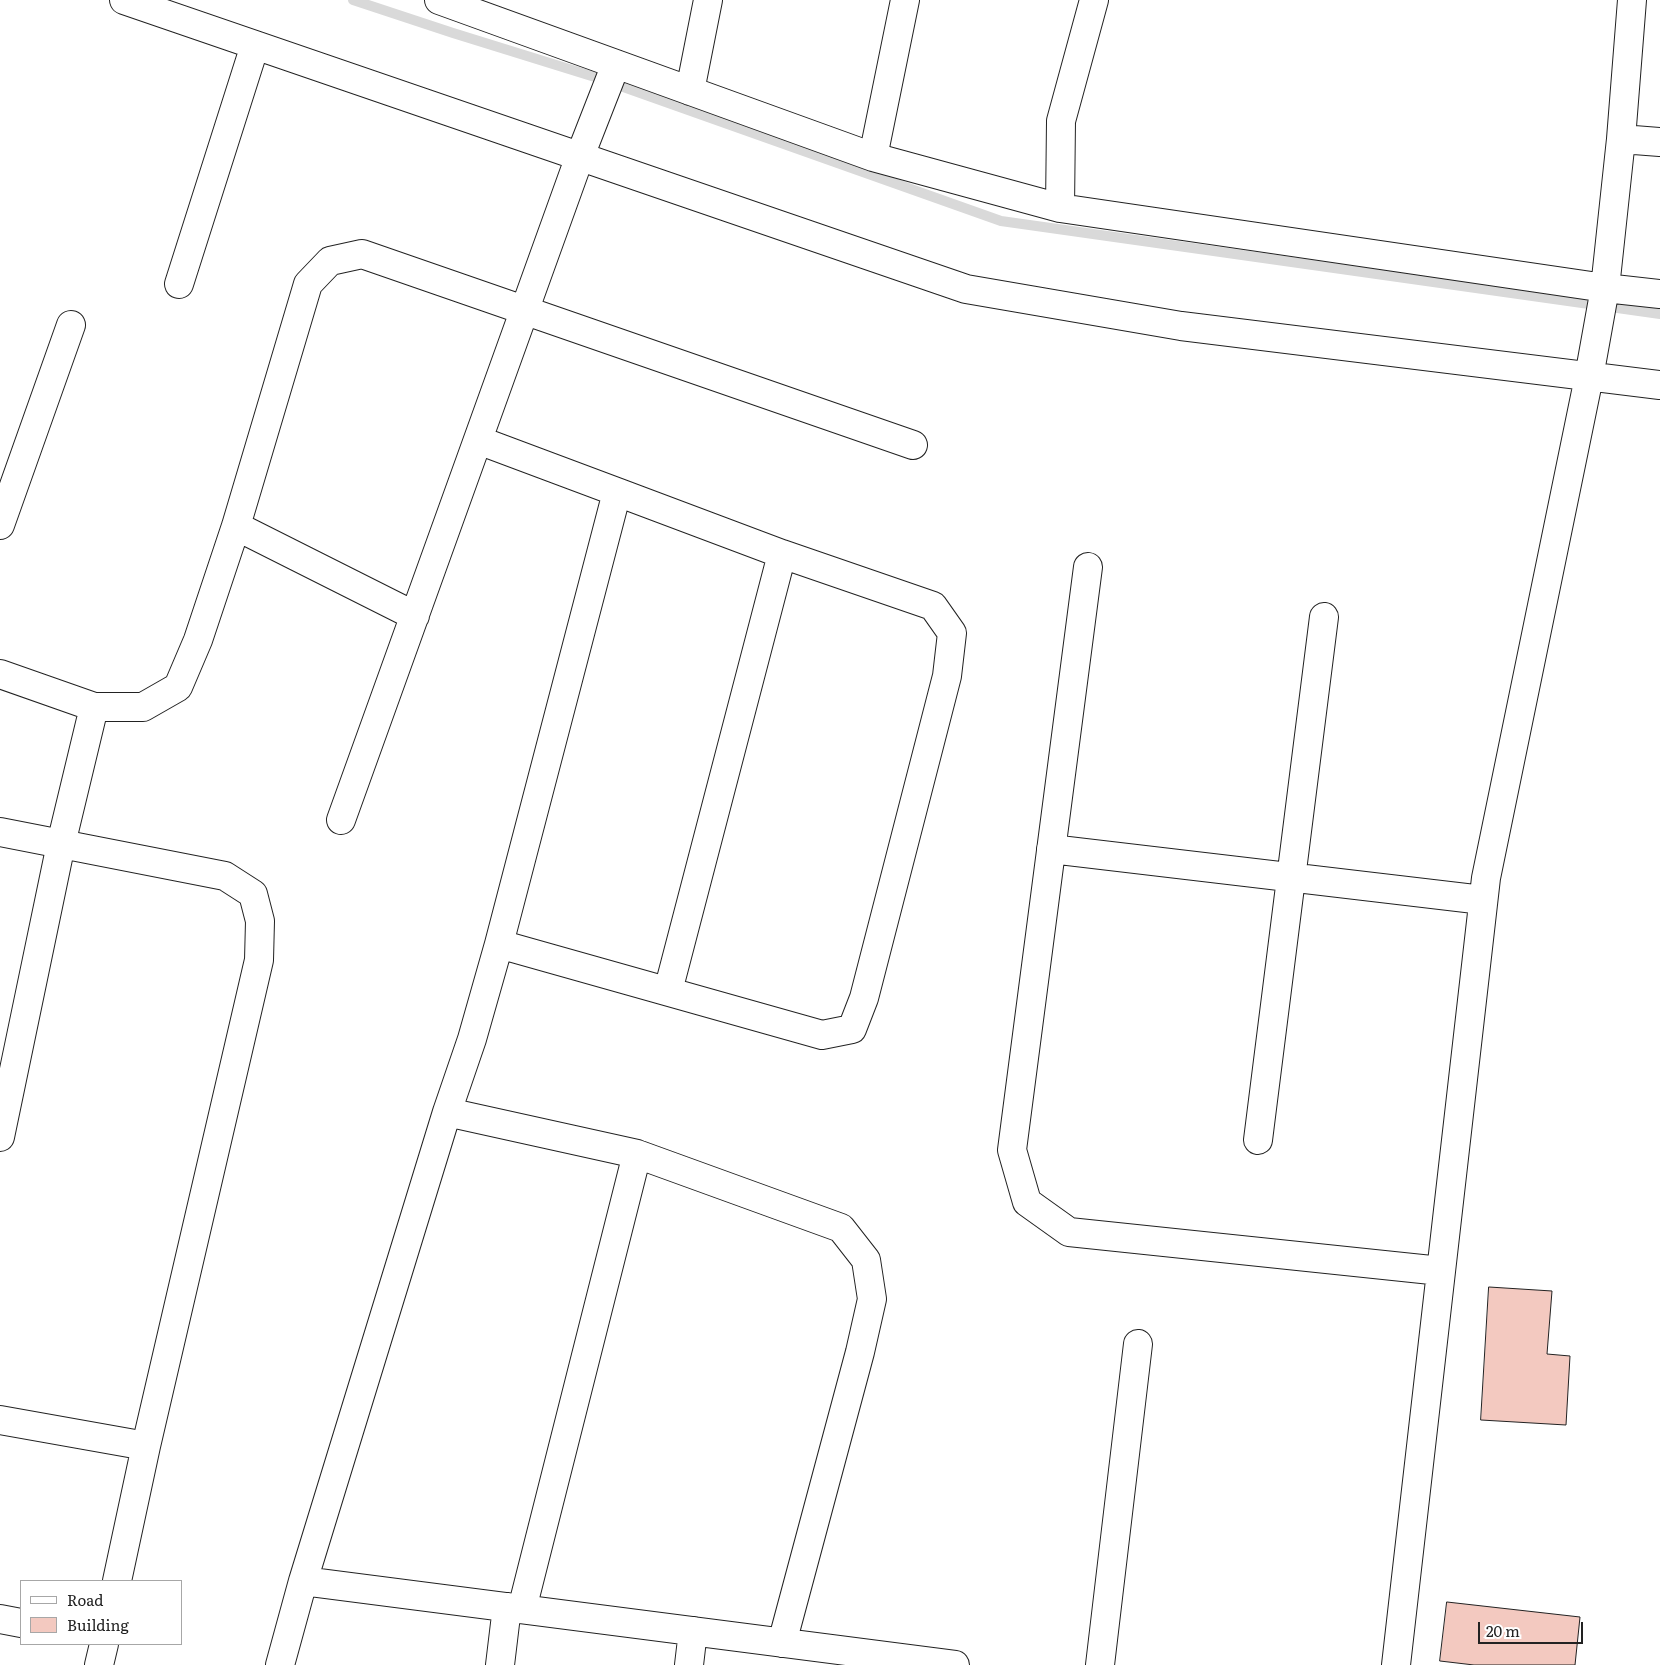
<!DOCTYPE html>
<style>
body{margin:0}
#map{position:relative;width:1660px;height:1665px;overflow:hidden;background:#fff;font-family:Literata,serif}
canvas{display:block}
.legend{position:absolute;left:20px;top:1580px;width:162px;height:65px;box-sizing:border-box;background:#fff;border:1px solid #a7a7a7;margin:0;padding:6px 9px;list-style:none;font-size:15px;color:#222}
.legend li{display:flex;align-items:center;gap:10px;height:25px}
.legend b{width:25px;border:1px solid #a7a7a7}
.scale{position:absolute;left:1478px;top:1622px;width:105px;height:22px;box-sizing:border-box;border:2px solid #222;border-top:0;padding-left:6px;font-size:15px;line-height:18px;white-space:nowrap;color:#222;-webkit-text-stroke:4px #fff;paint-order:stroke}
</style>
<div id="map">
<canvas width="1660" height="1665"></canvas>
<ul class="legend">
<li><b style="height:6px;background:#fff"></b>Road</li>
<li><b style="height:14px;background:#f3c9c0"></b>Building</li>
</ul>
<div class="scale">20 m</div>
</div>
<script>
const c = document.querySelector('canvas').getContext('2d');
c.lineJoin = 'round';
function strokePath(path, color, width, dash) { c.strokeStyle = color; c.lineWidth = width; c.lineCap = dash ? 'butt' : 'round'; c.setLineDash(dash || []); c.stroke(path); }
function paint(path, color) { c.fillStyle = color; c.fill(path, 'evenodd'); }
strokePath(new Path2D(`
 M353,0L453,33L598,78L1001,221L1660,314`), '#d9d9d9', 10);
const building = new Path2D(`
 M1489,1287L1552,1291L1547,1354L1570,1356L1566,1425L1481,1420Z
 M1447,1602L1580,1617L1575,1665H1474L1440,1661Z`);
paint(building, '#f3c9c0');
strokePath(building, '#222', 1);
const street = new Path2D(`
 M124,0L966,289L1181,326L1660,385
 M439,0L873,157L1060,208L1605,288L1660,294
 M690,91L708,0
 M1621,139L1660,142
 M873,157L905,0
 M1060,208L1061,121L1094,0
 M179,284L255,45
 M0,525L71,325
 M236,526L415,616
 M1088,567L1012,1150L1027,1202L1069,1232L1441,1271
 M0,674L94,707H143L178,687L198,640L236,526L308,284L330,261L362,254L913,445
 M341,820L580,156L616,64
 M0,832L225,876L253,894L260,921L259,960L146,1446L117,1581
 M1051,849L1483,900
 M499,944L822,1035L852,1029L864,998L947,676L952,633L933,606L782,554L617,492
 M668,991L782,554
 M447,1112L637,1154L841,1228L866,1260L872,1299L860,1352L782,1643
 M0,1137L61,844L94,707
 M1258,1140L1324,617
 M0,1420L146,1446
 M303,1581L955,1665
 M522,1609L637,1154
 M0,1619L21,1623
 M99,1665L104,1644
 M280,1665L303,1581L447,1112L472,1039L499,944L617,492L478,440
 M500,1665L507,1607
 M689,1665L693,1631
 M1100,1665L1138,1344
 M1396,1665L1486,878L1589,377L1605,288L1621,139L1632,0`);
strokePath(street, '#222', 30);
strokePath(street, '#fff', 28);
</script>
